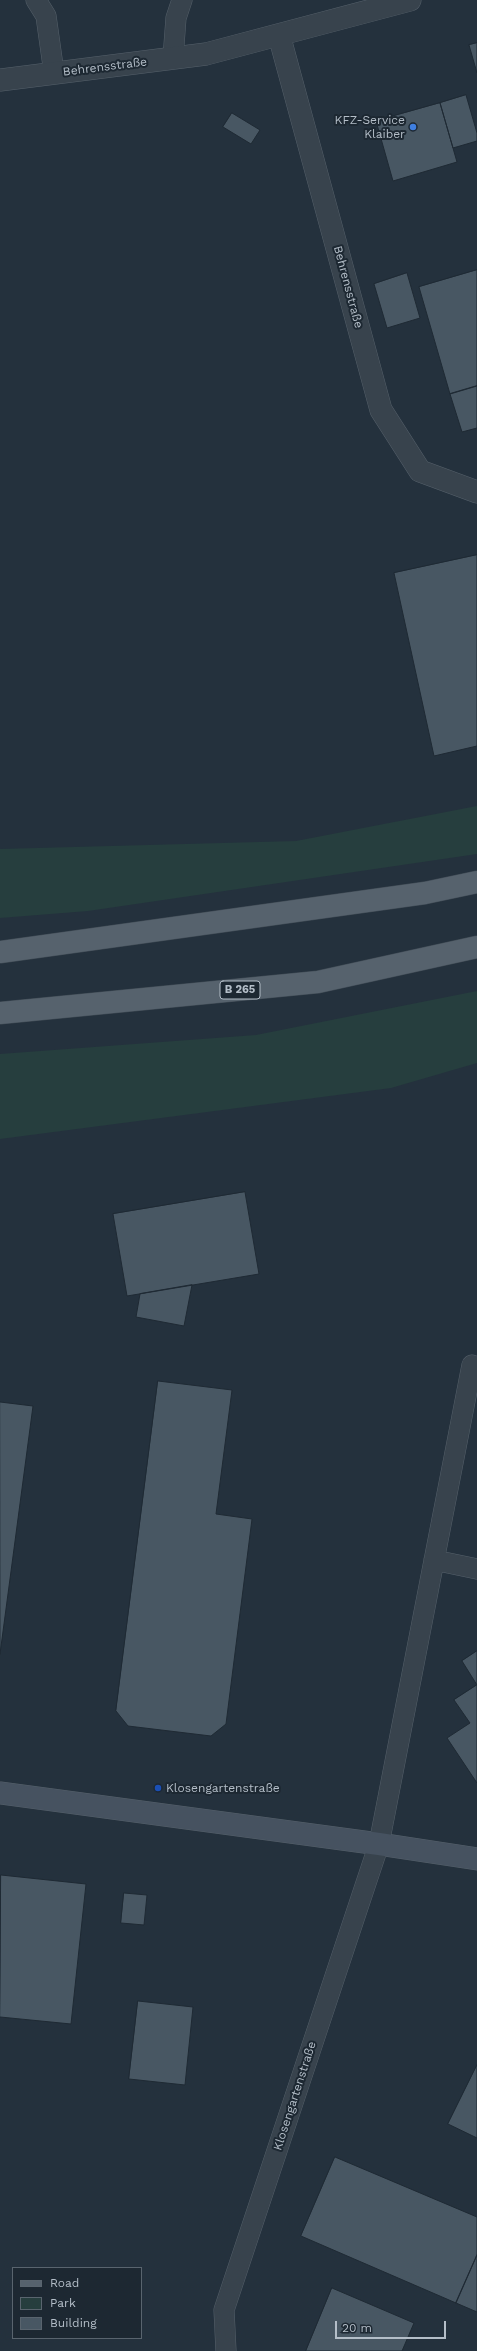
<!DOCTYPE html>
<meta charset="utf-8">
<style>
body{margin:0}
#map{position:relative;width:477px;height:2351px;overflow:hidden;background:#24313d;font-family:"Work Sans",sans-serif}
canvas{display:block}
.legend{position:absolute;left:12px;top:2267px;width:130px;height:72px;box-sizing:border-box;background:#1d2832;border:1px solid #59646e;margin:0;padding:5px 7px;list-style:none;font-size:12px;color:#b4bec8}
.legend li{display:flex;align-items:center;gap:8px;height:20px}
.legend b{width:20px;border:1px solid #59646e}
.scale{position:absolute;left:335px;top:2321px;width:111px;height:18px;box-sizing:border-box;border:2px solid #b4bec8;border-top:0;padding-left:5px;font-size:12px;line-height:14px;white-space:nowrap;color:#b4bec8;-webkit-text-stroke:3px #1d2832;paint-order:stroke}
</style>
<div id="map">
<canvas width="477" height="2351"></canvas>
<ul class="legend">
<li><b style="height:5px;background:#56626d"></b>Road</li>
<li><b style="height:11px;background:#263e3e"></b>Park</li>
<li><b style="height:11px;background:#485763"></b>Building</li>
</ul>
<div class="scale">20 m</div>
</div>
<script>
const c = document.querySelector('canvas').getContext('2d');
c.lineJoin = 'round';
function paint(path, color) { c.fillStyle = color; c.fill(path, 'evenodd'); }
function strokePath(path, color, width, dash) { c.strokeStyle = color; c.lineWidth = width; c.lineCap = dash ? 'butt' : 'round'; c.setLineDash(dash || []); c.stroke(path); }
function drawText(font, color, halo, rows, align = 'center') {
  c.font = font + ' "Work Sans",sans-serif'; c.lineWidth = 4; c.setLineDash([]); c.textBaseline = 'middle'; c.strokeStyle = halo; c.fillStyle = color; for (const [text, x, y, turn = 0] of rows) {
    c.save(); c.translate(x, y); c.rotate((+turn || 0) * Math.PI / 180); c.textAlign = isNaN(turn) ? turn : align; if (halo) c.strokeText(text, 0, 0); c.fillText(text, 0, 0); c.restore();
  }
}
paint(new Path2D(`
 M477,806V854L88,911L0,918V849L296,841Z
 M477,991V1063L391,1088L0,1139V1054L256,1035Z`), '#263e3e');
const building = new Path2D(`
 M477,43V73L469,45Z
 M466,95L477,133V141L453,148L440,103Z
 M440,103L457,162L393,181L376,121Z
 M232,113L260,130L251,144L223,127Z
 M477,270V386L450,394L419,287Z
 M407,273L420,318L387,328L374,284Z
 M477,386V428L462,432L450,394Z
 M477,555V746L434,756L394,573Z
 M245,1192L259,1274L127,1296L113,1214Z
 M192,1285L184,1326L136,1317L140,1294Z
 M158,1381L232,1390L216,1514L252,1519L226,1724L211,1736L128,1726L116,1711Z
 M0,1402L33,1406L0,1654Z
 M477,1651V1685L462,1661Z
 M477,1685V1783L447,1738L470,1723L454,1700Z
 M1,1875L86,1884L71,2024L0,2017Z
 M124,1893L147,1895L144,1925L121,1923Z
 M138,2001L193,2007L185,2085L129,2079Z
 M477,2065V2138L448,2124Z
 M335,2157L477,2217V2255L456,2303L301,2236Z
 M477,2255V2312L456,2303Z
 M332,2288L414,2323L402,2351H306Z`);
paint(building, '#485763');
strokePath(building, '#1f2a34', 1);
const lane = new Path2D(`
 M36,0L46,16L54,73
 M173,58L176,18L182,0
 M434,1560L477,1569
 M226,2351L224,2310L379,1844L472,1365`);
const street = new Path2D(`
 M279,35L381,410L420,471L477,492
 M0,80L206,54L410,0`);
const secondary = new Path2D(`
 M0,1793L379,1844L477,1859`);
const primary = new Path2D(`
 M0,952L425,893L477,882
 M0,1013L318,982L477,947`);
strokePath(lane, '#56616b', 21);
strokePath(street, '#56616b', 23);
strokePath(secondary, '#56616b', 23);
strokePath(primary, '#414c56', 23);
strokePath(lane, '#38434d', 20);
strokePath(street, '#38434d', 22);
strokePath(secondary, '#465260', 22);
strokePath(primary, '#56626d', 22);
for (const [x, y, r, color] of [
 [413,127,4,"#3f7fe0"],
 [158,1788,4,"#1a4fb4"]
]) { const dot = new Path2D(); dot.arc(x, y, r, 0, 2 * Math.PI); c.fillStyle = color; c.fill(dot); strokePath(dot, '#1d2832', 1.5); }
for (const [x, y, w] of [
 [240,990,40]
]) { const box = new Path2D(); box.roundRect(x - w / 2, y - 9, w, 18, 3); c.fillStyle = '#1d2832'; c.fill(box); strokePath(box, '#b4bec8', 1); }
drawText('bold 11px', '#b4bec8', null, [
 ["B 265",240,990]
]);
drawText('12px', '#b4bec8', '#1d2832', [
 ["Behrensstraße",105,67,-7],
 ["Behrensstraße",348,287,75],
 ["Klosengartenstraße",295,2096,-72]
]);
drawText('12px', '#b4bec8', '#1d2832', [
 ["KFZ-Service",405,120],
 ["Klaiber",405,134],
 ["Klosengartenstraße",166,1788,"left"]
], 'right');
</script>
